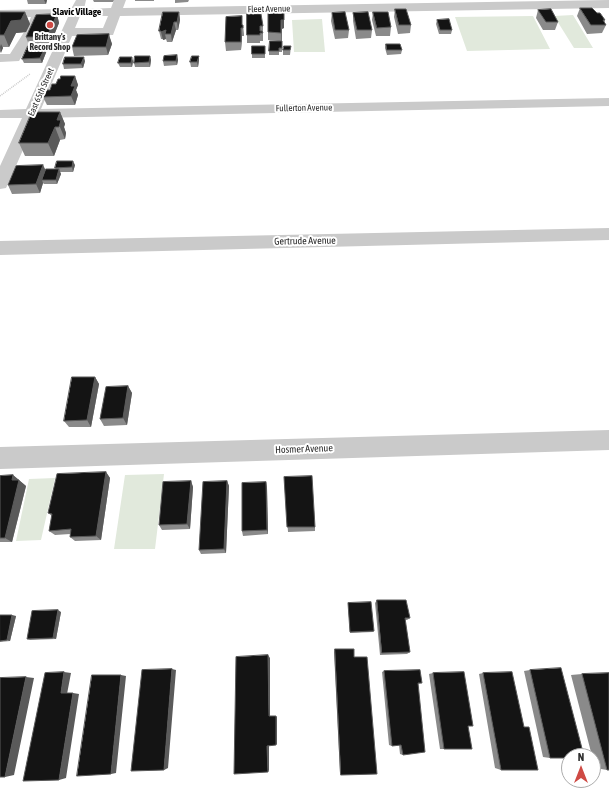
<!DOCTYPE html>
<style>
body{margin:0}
#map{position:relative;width:609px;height:796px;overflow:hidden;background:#fff;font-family:"Asap Condensed",sans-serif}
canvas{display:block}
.north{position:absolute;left:561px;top:748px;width:40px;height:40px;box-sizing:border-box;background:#fff;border:1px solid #ababab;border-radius:50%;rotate:0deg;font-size:11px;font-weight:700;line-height:16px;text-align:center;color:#2d2d2d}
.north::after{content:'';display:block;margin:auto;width:14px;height:18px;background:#cf4a44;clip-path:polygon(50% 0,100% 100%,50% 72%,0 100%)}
</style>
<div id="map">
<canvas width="609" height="796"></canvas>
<div class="north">N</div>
</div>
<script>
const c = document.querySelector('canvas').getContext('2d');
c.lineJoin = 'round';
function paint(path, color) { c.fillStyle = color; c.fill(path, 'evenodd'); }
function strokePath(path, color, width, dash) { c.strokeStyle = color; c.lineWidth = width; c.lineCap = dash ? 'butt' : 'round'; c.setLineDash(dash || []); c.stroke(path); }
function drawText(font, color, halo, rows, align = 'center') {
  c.font = font + ' "Asap Condensed",sans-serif'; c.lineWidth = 4; c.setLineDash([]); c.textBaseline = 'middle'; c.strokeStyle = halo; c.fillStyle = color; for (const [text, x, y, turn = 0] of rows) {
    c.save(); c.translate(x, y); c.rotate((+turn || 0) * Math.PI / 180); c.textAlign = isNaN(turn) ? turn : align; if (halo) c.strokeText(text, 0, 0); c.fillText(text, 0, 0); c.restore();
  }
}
paint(new Path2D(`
 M573,15L593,48H574L554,16Z
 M533,16L550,49L467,51L455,17Z
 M322,19L325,52H294L292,20Z
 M164,474L155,549H114L125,475Z
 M55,478L41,540L16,541L29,479Z`), '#e1e9dc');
strokePath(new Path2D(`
 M0,96L30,74`), '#cacaca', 1.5, [1, 1]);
paint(new Path2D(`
 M76,0H86L84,9L111,8L114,0H126L123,8L609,0V8L120,16L113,35L72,36L41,109L609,98V106L37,118L8,184L6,188L0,189V166L22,118H0V110L26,109L68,17H44L38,29L19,61L0,62V54H10L26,29L31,17L0,18V10L71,9ZM80,16H108L103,28H75Z
 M609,228V240L0,255V241Z
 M609,430V450L0,469V447Z`), '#cacaca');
paint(new Path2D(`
 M27,0H47L46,4H28Z
 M93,0H114L113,2H94Z
 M135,0H154V1H135Z
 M175,0H189L188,2L175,3Z
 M580,8L597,13L605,20L604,23L606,25L602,33L587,34L577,16Z
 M395,9L411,25L410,33L398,34L394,17Z
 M538,10L558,22L555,30H543L536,18Z
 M0,12H25L30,24L26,32L16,33L9,47H3V48L0,53Z
 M179,12L180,20L178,30H176L172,42H167L166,39L163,40V39H161L159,31Z
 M373,12L391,27L390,36H376L372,20Z
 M332,13L349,30L348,38L335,39L331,21Z
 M353,13L372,30L371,38L356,39L353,21Z
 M57,14L59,23L50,45H29L26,37Z
 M247,14L263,26V41H260V43H247Z
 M437,20L452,30L451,34H439L436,24Z
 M242,25H243L244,34V36H242L241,50L226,51L225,42Z
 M284,28L282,29V52H279V55H269V51L278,41L268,40V32Z
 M109,35L112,44L108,55L74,56L72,47Z
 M386,44L402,50L401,54L387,55L385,48Z
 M46,46L47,50L42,63H24L22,59Z
 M291,46L290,55H283V50Z
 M265,51V58H252V54Z
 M177,55L178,60L177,65L164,66L163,61Z
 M150,56L151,60L150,67H135L134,63Z
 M199,56V60L198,67H191L190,62Z
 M85,61L83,68L64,69L63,64Z
 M133,61L132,67H120L118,63Z
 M75,76L78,85L76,90L78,95L75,105H47L43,97L50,90L60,79Z
 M60,112L65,124L64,127L66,133L65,139L60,140L54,156H25L19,143Z
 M43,165L45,171L56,169L55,168L75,165L73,172H60L61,174L57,184H44L43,183L40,193L12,194L8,185Z
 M95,377L99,384L91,427H69L64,421Z
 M128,386L132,393L127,425L104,426L100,419Z
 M106,472L110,478L101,540L75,541L70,537V534L55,535L49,531L52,516L48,513Z
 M13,475L26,486L12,542H0V476Z
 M284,477L315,527V531L288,532Z
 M191,481L193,487L190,529L162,530L159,525Z
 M227,481L229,486L226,553L201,554L199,550Z
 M266,482L267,488L268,534L243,536L242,531Z
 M377,600L410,618L407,620H405L410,652L407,654L380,655L375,603Z
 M348,603L374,631L373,632L350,633L348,604Z
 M61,612L56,639L30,640L27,639Z
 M0,615L16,616L10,641L0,642Z
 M335,649L354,657L341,775L340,773L334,652Z
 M530,670L550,758L543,757L524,671Z
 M384,671L422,683L418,684L403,755L400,754L399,745L392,746L389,745L382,672Z
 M433,673L468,726L444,749H440L429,674Z
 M483,673L501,770L495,768L479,674Z
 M582,674L607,770L595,768L593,761V756H592L571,675Z`), '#8a8a8a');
paint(new Path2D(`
 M44,0H47L46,4Z
 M284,10V28L282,29V52L281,20Z
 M25,12L30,24L26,32L16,33L9,47L4,35L11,21Z
 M179,12L180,20L178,30L177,22Z
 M57,14L59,23L50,45L47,37Z
 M174,22L176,30L172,42L171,34Z
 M241,28L242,36L241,50Z
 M166,30L165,34L166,39L163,40L161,32Z
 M109,35L112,44L108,55L106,47Z
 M1,44L3,48L1,53L0,47Z
 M46,46L47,50L42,63L40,58Z
 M177,55L178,60L177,65L176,61Z
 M150,56L151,60L150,67L149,62Z
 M199,56V60L198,67L197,62Z
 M84,57L85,61L83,68L81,64Z
 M132,57L133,61L132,67L131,63Z
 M75,76L78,85L76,90L78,95L75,105L71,96V86Z
 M60,112L65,124L64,127L66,133L65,139L57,120Z
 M55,127L60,140L54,156L48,143Z
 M73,161L75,165L73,172L72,167Z
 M43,165L47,173L42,180L43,183L40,193L36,184Z
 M59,169L61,174L57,184L56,180Z
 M95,377L99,384L91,427L87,420Z
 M128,386L132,393L127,425L123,418Z
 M106,472L110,478L101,540L96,536Z
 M13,475L26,486L12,542L5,538L12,480Z
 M191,481L193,487L190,529L187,524Z
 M227,481L229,486L226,553L224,549Z
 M266,482L267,488L268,534L267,530Z
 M58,610L61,612L56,639L53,638Z
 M12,615L16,616L10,641L7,640Z
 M268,655L270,658V717L269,716Z
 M172,669L176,670L168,768L164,770Z
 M64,672L71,673L67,694L61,693Z
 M121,675L126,676L116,773L111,774Z
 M26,677L34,678L14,775L5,777Z
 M73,693L79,694L66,778L59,780Z
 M276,716L277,717V744L276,745Z
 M269,745V770L268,772L267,746Z`), '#5a5a5a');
const building = new Path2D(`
 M580,8H592L597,13H600L605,20H603L606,25H591Z
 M395,9H406L411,25H399Z
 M551,9L558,22H546L538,10Z
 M284,10V20H281V33L268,32V11Z
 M0,12H25L21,20L11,21L4,35H0Z
 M163,12H179L177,22H174L171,34H165L166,30L161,32V31H159Z
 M345,12L349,30H335L332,13Z
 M368,12L372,30H357L353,13Z
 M373,12H388L391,27L377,28Z
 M57,14L47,37H26L36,15Z
 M247,14H261L263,26H260V31H262L263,33H260V35H247Z
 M242,16V25H243V28H241V42H225L226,17Z
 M449,19L452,30H440L437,20Z
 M109,34V35L106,47H72L77,35Z
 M270,41H282V48H279V51H269Z
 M386,44H400L402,50H387Z
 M28,46H46L40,58L22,59Z
 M252,46H265V54H252Z
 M284,46H291L290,50H283Z
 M177,55L176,61H163L164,56Z
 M135,56H150L149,62L134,63Z
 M192,56H199L197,62H190Z
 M65,57H84L81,64H63Z
 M120,57H132L131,63H118Z
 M61,76H75L71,86H75L71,96L43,97L46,90H50L52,84H56L58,79H60Z
 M32,112H60L57,120H61L59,127H55L48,143H19Z
 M57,161H73L72,167L55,168Z
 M43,165L36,184L8,185L16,166Z
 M46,169H59L56,180H42Z
 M72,377H95L87,420L64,421Z
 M128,386L123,418L100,419L106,387Z
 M106,472L96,536L70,537L71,529L49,531L52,514L48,513L57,474Z
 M13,475L12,480H19L5,538H0V476Z
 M312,476L315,527H287L284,477Z
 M191,481L187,524L159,525L163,482Z
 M227,481L224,549L199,550L203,482Z
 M266,482L267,530L242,531V483Z
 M377,600H406L410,618H405L410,652L382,653Z
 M371,602L374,631L350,632L348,603Z
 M58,610L53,638L27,639L32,611Z
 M0,615H12L7,640L0,641Z
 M335,649H354V657H367L377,774L341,775Z
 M268,655L269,716H276V745L267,746L268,772L234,774L236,657Z
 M561,668L584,756H569V758H550L530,670Z
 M172,669L164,770L131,771L142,670Z
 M420,670L422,683H418L425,752L403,755L401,745L392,746L384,671Z
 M64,672L61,693H73L59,780L23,781L45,673Z
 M464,672L473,726H468L472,749H444L433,673Z
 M512,672L524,727H529L538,770H501L483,673Z
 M609,673V770H607L582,674Z
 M92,675H121L111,774L77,776Z
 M26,677L5,777H0V678Z`);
paint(building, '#141414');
strokePath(building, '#5a5a5a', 1);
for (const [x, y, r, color] of [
 [50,25,4,"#cf4a44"]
]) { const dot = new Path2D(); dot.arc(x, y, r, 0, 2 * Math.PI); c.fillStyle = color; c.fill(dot); strokePath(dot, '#fff', 1.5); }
drawText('9px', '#2d2d2d', '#fff', [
 ["Fleet Avenue",269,9,-1],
 ["East 65th Street",41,92,-66],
 ["Fullerton Avenue",304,108,-1]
]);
drawText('bold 9px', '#2d2d2d', '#fff', [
 ["Brittany's",50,37],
 ["Record Shop",50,47]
]);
drawText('bold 10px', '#000', '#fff', [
 ["Slavic Village",77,12]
]);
drawText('10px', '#2d2d2d', '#fff', [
 ["Gertrude Avenue",305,241,-1],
 ["Hosmer Avenue",304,449,-2]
]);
</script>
